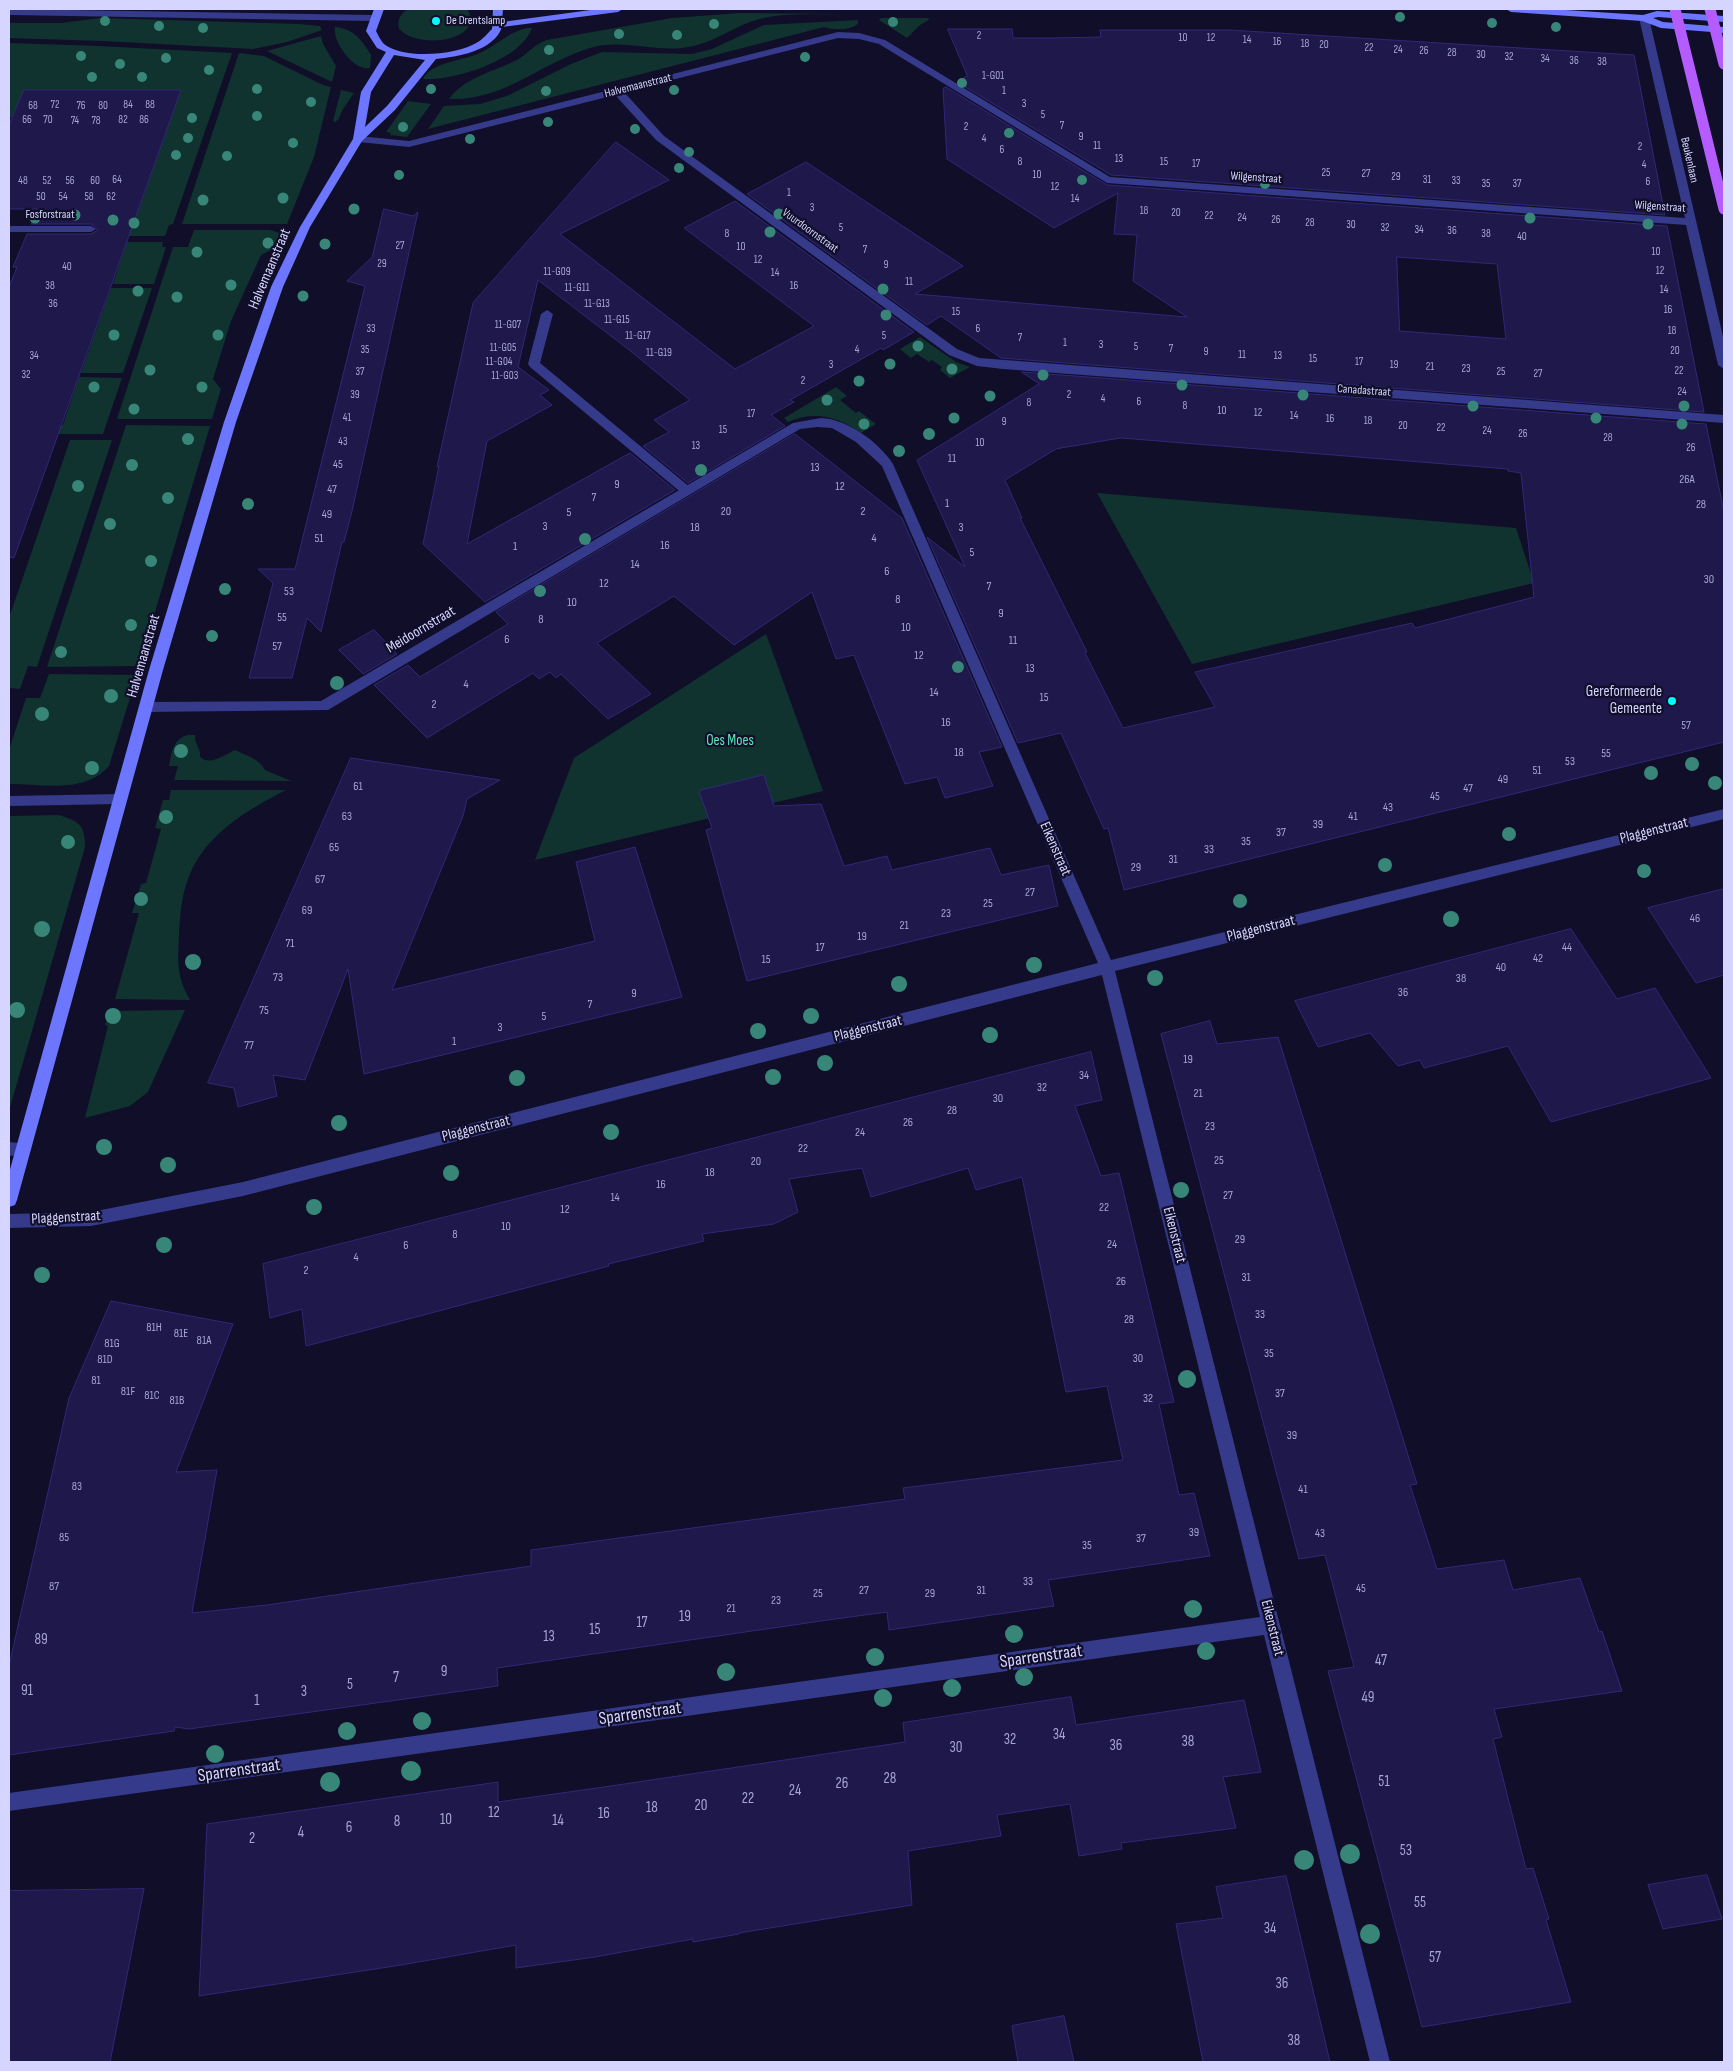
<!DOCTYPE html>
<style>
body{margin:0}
#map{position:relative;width:1733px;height:2071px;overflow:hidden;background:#100e29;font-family:"Sofia Sans Condensed",sans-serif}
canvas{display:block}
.frame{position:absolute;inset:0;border:10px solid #d6d5ff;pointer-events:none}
</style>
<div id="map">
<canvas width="1733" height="2071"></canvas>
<div class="frame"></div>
</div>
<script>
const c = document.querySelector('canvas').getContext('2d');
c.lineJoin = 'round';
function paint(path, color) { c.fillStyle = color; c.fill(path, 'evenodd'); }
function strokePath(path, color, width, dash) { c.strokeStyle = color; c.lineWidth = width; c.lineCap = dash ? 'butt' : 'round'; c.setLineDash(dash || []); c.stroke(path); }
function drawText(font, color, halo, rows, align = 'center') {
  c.font = font + ' "Sofia Sans Condensed",sans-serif'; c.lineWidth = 4.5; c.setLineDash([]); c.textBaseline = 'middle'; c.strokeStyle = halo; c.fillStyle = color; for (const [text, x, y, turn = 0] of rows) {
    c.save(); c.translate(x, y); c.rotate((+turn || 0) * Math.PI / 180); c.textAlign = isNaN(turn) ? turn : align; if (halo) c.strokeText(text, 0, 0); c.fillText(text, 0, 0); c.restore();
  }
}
paint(new Path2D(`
 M408,9H467C487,38 422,52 399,29C397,20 400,14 408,9Z
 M740,13L842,14C816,15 785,12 759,19C734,26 714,43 688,47C656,53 622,38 590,48C540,63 505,101 449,99C465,77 493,72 517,60C527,54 535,44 547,40L672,18Z
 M100,18L298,24L320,26L322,30L287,42L253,49L103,41L9,38V23H61Z
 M881,18H927L930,19L920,25L907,38L879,20Z
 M858,20V24C848,31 835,30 824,27L428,129L444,106L480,104L507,96L571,64L602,52L692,54L712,49L764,25Z
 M335,27C353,28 362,40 371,55L370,68C354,72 332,41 335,27Z
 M526,28H532C521,60 454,81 423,79C432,61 465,61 482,52C498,44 508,33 526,28Z
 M321,36L323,44L336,66L332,82L267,51Z
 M9,43L99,46L232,53L173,224L169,225L165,236H100L110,209H139L181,90H24L12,117H9Z
 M239,53L264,56L323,85L331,87L314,157L287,224H182Z
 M341,90L354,93L343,109L338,120L335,122L333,121Z
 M408,101L431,104L407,137L390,135L391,133L386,132Z
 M194,230H270L280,233L275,248L261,255L231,321L213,379L221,389L212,419H117L173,247H188Z
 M127,242H163L162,247H166L154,284H113Z
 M111,288H152L123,373H81Z
 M920,337L956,362L970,367L950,378L940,370L942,367L932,360L929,362L917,354L911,358L900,349Z
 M79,377L122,378L103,434H9V425H63Z
 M836,387L847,396L840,400L856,413L859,411L876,424L861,433C839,417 814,410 788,422L784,418Z
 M126,425L210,426L139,666L47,667Z
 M70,440H112L37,667L28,666L20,689L9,688V618Z
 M1097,493L1516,528L1534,583L1192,664Z
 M766,634L823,791L535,860L574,758Z
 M49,674L137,675L109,766C85,794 42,784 9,784V750L26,698H40Z
 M188,735H195C194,744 201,748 200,757C211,766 224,755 235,750C246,756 259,758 265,770L291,781L174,780L178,766H169C172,751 173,739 188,735Z
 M171,790H286C249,809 207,833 190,874C182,892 180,914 179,934C178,960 176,976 190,1000L115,999L139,913H132L141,884L146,883L161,829L155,828L163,800H169Z
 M59,815C80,822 85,825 85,847L9,1111V816Z
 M185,1010L148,1092L130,1106L85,1118L108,1026L105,1025L109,1011Z`), '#10332f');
const building = new Path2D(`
 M948,29H1012L1013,38H1052L1101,37L1100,30H1230L1634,55L1665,215L1111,175L957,82L967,76Z
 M946,87L1107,185L1667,226L1704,412L1001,358L941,316L927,325L747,194L806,162L963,266L915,294L1187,317L1133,281L1137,235L1114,234L1118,193L1054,228L947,159L943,89ZM1397,257L1497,264L1506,339L1400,331Z
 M24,90H181L14,558L9,557V287L17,267H13L27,234H91L98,230L91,224H31L37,209H9V125Z
 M616,142L669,180L560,234L735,369L814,326L684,228L735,201L914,332L883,350L881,348L790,400L794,402L771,415L785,426L688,483L643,446L669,432L654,420L690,400L628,349L538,280L518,367L549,390L540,395L552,405L487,441L467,544L630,453L675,490L485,602L423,544L439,466L437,467L473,303Z
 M384,209L413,216L418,212L352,511L344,542H342L321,632L307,618L292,678H249L273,583L258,569H295L365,286L347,281L372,257Z
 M1022,372L1706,424L1724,512V742L1124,890L1108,828L1104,829L1061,733L1018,743L927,537L965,567L917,460L1039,384ZM1121,438L1508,469V471L1521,473L1534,597L1415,628L1412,623L1195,672L1215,707L1123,728L1085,653L1087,652L1020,518H1022L1005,480L1056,449Z
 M795,434L902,518L1002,747L979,752L993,786L945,798L937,777L905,784L854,655L836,659L812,592L734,645L674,596L597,643L651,694L608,719L561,674L556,678L550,672L539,679L533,673L427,738L374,685L408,665L420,677L508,624L496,612Z
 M374,630L397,654L363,674L339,650Z
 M351,758L500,780L467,799L463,816L392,990L595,941L576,862L635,847L682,997L364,1074L348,969L305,1080L273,1075L277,1096L238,1107L234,1088L208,1083Z
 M764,775L774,806L821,804L844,866L887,856L892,870L990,848L1001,875L1049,865L1058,906L747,981L706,830L712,828L699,791Z
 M1724,889V975L1696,983L1648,908Z
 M1571,929L1617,999L1655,988L1711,1078L1551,1122L1508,1046L1424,1068L1420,1060L1398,1066L1370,1033L1318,1047L1295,1001Z
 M1210,1021L1217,1044L1278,1037L1417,1484L1410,1485L1437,1569L1504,1560L1513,1590L1580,1578L1599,1632L1602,1631L1622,1691L1494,1709L1502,1737L1493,1739L1526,1869L1533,1868L1549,1919L1546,1920L1571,2002L1422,2027L1328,1671L1354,1667L1325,1555L1299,1559L1161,1034Z
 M1091,1052L1102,1100L1075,1106L1101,1176L1119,1173L1174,1402L1159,1404L1179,1495L1194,1493L1210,1556L1048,1580L1054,1606L889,1630L887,1612L828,1620L497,1668L498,1686L189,1729L175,1727L174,1731L9,1755V1666L69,1398L111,1301L233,1324L176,1472L217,1470L192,1613L267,1605L531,1566V1550L905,1499L903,1488L1123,1460L1107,1386L1066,1392L1022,1177L976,1190L968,1168L871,1197L862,1168L789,1179L798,1212L774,1224L702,1234L704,1241L608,1264L609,1266L306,1346L302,1309L270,1318L263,1264Z
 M1071,1697L1076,1725L1244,1700L1261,1772L1223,1777L1236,1828L1121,1843L1122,1849L1079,1856L1070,1804L997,1815L1001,1836L908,1851L912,1905L739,1933V1934L693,1942V1939L595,1957L516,1968V1945L401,1965L199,1996L207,1824L498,1782V1802L611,1786L905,1742L903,1723Z
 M1707,1875L1722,1919L1663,1929L1648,1885Z
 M1286,1876L1330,2062H1203L1176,1924L1223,1918L1216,1887Z
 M144,1889L110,2062H9V1891Z
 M1064,2016L1074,2062H1018L1012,2026Z`);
paint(building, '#1e184b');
strokePath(building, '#312879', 1);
paint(new Path2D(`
 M547,310L553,314L540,363L691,488L693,491L691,494H683L530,367L528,364L541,314Z
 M120,794L125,795L127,799L125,803L120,804L9,806V796Z
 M9,1142L29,1144L31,1149L29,1154L9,1156Z`), '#353a8b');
paint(new Path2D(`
 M9,9L372,15L377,18L372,21L9,15Z
 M1644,15L1649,18L1724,341V369L1718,365L1686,225L1107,183L879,44L859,39L838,38L624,92L664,136L957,349L979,358L1724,415V423L1003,369L977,366L949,355L656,140L615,95L409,147L358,142L353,139L358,136L409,141L838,32L859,33L885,40L1110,177L1685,218L1639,18Z
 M9,226H91L96,229L91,232H9Z
 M821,418C847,419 879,442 893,464L1111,960L1724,809V819L1115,971L1390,2062H1370L1264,1635L9,1811V1793L1260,1617L1102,975L243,1196L91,1226L9,1228V1214L91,1212L243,1182L1098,963L882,466L856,442L832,428L817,427L800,429L328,710L146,712L141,711L139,707L141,703L146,702L321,701L793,423Z`), '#353a8b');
paint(new Path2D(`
 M374,9H384L376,31C378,35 381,41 384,44C404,60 458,55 478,42C483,39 488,33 492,29L493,9H503L502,22L598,9H623L618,12L502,27C494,51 457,57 436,59L395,110L362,141L310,227L283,287L236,422L163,670L17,1200L15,1205L9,1207V1173L149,670L224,422L271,287L300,227L353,139L361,92L386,52L377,48L366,31ZM394,55L425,60L387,106L365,127L371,92Z
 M1506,9H1550L1643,15L1657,11L1724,16V22L1658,17L1653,18L1663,22L1724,27V33L1661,28L1642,21L1511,12Z`), '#6c76ff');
strokePath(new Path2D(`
 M1675,9L1724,209
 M1710,9L1724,64`), '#b45cff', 11);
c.fillStyle = '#378678';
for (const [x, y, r] of [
 [1400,17,5],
 [105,21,5],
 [893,22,5],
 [1492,23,5],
 [714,24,5],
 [159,26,5],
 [1556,27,5],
 [203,28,5],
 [619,34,5],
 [677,35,5],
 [549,50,5],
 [81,56,5],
 [805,57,5],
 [166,58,5],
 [120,64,5],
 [209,70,5],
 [92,77,5],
 [142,77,5],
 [962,83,5],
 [257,89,5],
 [431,89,5],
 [674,90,5],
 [546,91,5],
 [311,102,5],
 [257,116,5],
 [192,118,5],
 [548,122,5],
 [403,127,5],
 [635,129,5],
 [1009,133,5],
 [188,138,5],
 [470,139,5],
 [293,143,5],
 [689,152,5],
 [176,155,5],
 [227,156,5],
 [679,168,5],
 [399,175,5],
 [1082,180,5],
 [1265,184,5],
 [283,198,5.5],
 [203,200,5.5],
 [354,209,5.5],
 [779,214,5.5],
 [75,215,5.5],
 [35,218,5.5],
 [1530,218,5.5],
 [113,220,5.5],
 [134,223,5.5],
 [1648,224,5.5],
 [770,232,5.5],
 [268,243,5.5],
 [325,244,5.5],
 [197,252,5.5],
 [231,285,5.5],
 [883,289,5.5],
 [138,291,5.5],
 [303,296,5.5],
 [177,297,5.5],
 [886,315,5.5],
 [114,335,5.5],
 [218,335,5.5],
 [918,346,5.5],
 [890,364,5.5],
 [952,369,5.5],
 [150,370,5.5],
 [1043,375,5.5],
 [859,381,5.5],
 [1182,385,5.5],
 [94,387,5.5],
 [202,387,5.5],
 [1303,395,5.5],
 [990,396,5.5],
 [827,400,5.5],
 [1473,406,5.5],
 [1684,406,5.5],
 [134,409,5.5],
 [954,418,5.5],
 [1596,418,5.5],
 [864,424,5.5],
 [1682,424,5.5],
 [929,434,6],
 [188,439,6],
 [899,451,6],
 [132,465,6],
 [701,470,6],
 [78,486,6],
 [168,498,6],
 [248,504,6],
 [110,524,6],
 [585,539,6],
 [151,561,6],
 [225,589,6],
 [540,591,6],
 [131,625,6],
 [212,636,6],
 [61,652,6],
 [958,667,6],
 [337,683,7],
 [111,696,7],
 [42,714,7],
 [181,751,7],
 [1692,764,7],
 [92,768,7],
 [1651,773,7],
 [1715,783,7],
 [166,817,7],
 [1509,834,7],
 [68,842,7],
 [1385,865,7],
 [1644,871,7],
 [141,899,7],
 [1240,901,7],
 [1451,919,8],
 [42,929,8],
 [193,962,8],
 [1034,965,8],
 [1155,978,8],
 [899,984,8],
 [17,1010,8],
 [113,1016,8],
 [811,1016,8],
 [758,1031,8],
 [990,1035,8],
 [825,1063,8],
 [773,1077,8],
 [517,1078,8],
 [339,1123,8],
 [611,1132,8],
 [104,1147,8],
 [168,1165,8],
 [451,1173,8],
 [1181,1190,8],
 [314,1207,8],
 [164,1245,8],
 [42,1275,8],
 [1187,1379,9],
 [1193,1609,9],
 [1014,1634,9],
 [1206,1651,9],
 [875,1657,9],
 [726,1672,9],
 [1024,1677,9],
 [952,1688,9],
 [883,1698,9],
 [422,1721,9],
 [347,1731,9],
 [215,1754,9],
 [411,1771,10],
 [330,1782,10],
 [1350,1854,10],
 [1304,1860,10],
 [1370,1934,10]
]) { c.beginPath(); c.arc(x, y, r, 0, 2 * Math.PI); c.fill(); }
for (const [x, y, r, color] of [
 [436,21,5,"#01fcff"],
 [1672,701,5,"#01fcff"]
]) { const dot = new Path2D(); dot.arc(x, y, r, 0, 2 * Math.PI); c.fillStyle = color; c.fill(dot); strokePath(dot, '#100e29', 2); }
drawText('11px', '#a8a6d2', null, [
 ["2",979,36],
 ["10",1183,38],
 ["12",1211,38],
 ["14",1247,40],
 ["16",1277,42],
 ["18",1305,44],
 ["20",1324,45],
 ["22",1369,48],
 ["24",1398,50],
 ["26",1424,51],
 ["28",1452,53],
 ["30",1481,55],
 ["32",1509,57],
 ["34",1545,59],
 ["36",1574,61],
 ["38",1602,62],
 ["1-G01",993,76],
 ["1",1004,91],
 ["3",1024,104],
 ["72",55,105],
 ["84",128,105],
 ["88",150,105],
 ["68",33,106],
 ["76",81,106],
 ["80",103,106],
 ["5",1043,115],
 ["66",27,120],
 ["70",48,120],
 ["82",123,120],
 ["86",144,120],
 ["74",75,121],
 ["78",96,121],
 ["7",1062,126],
 ["2",966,127],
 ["9",1081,137],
 ["4",984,139],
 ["11",1097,146],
 ["2",1640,147],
 ["6",1002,150],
 ["13",1119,159],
 ["8",1020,162],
 ["15",1164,162],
 ["17",1196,164],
 ["4",1644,165],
 ["25",1326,173],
 ["27",1366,174],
 ["10",1037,175],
 ["29",1396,177],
 ["64",117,180],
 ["31",1427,180],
 ["48",23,181],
 ["52",47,181],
 ["56",70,181],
 ["60",95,181],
 ["33",1456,181],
 ["6",1648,182],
 ["35",1486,184],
 ["37",1517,184],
 ["12",1055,187],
 ["1",789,193],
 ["50",41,197],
 ["54",63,197],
 ["58",89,197],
 ["62",111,197],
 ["14",1075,199],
 ["3",812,208],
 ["18",1144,211],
 ["20",1176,213],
 ["22",1209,216],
 ["24",1242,218],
 ["26",1276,220],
 ["28",1310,223],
 ["30",1351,225],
 ["5",841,228],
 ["32",1385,228],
 ["34",1419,230],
 ["36",1452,231],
 ["8",727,234],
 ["38",1486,234],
 ["40",1522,237],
 ["27",400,246],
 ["10",741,247],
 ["7",865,250],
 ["10",1656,252],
 ["12",758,260],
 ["29",382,264],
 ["9",886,265],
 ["40",67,267],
 ["12",1660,271],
 ["11-G09",557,272],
 ["14",775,273],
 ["11",909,282],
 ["38",50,286],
 ["16",794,286],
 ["11-G11",577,288],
 ["14",1664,290],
 ["36",53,304],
 ["11-G13",597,304],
 ["16",1668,310],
 ["15",956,312],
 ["11-G15",617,320],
 ["11-G07",508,325],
 ["33",371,329],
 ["6",978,329],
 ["18",1672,331],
 ["11-G17",638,336],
 ["5",884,336],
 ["7",1020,338],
 ["1",1065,343],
 ["3",1101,345],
 ["5",1136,347],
 ["11-G05",503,348],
 ["7",1171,349],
 ["35",365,350],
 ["4",857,350],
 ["20",1675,351],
 ["9",1206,352],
 ["11-G19",659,353],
 ["11",1242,355],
 ["34",34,356],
 ["13",1278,356],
 ["15",1313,359],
 ["11-G04",499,362],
 ["17",1359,362],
 ["3",831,365],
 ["19",1394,365],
 ["21",1430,367],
 ["23",1466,369],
 ["22",1679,371],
 ["37",360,372],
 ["25",1501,372],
 ["27",1538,374],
 ["32",26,375],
 ["11-G03",505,376],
 ["2",803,381],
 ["24",1682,392],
 ["39",355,395],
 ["2",1069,395],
 ["4",1103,399],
 ["6",1139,402],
 ["8",1029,403],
 ["8",1185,406],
 ["10",1222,411],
 ["12",1258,413],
 ["17",751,414],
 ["14",1294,416],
 ["41",347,418],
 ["16",1330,419],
 ["18",1368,421],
 ["9",1004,422],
 ["20",1403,426],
 ["22",1441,428],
 ["15",723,430],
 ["24",1487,431],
 ["26",1523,434],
 ["28",1608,438],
 ["43",343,442],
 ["10",980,443],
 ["13",696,446],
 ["26",1691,448]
]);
drawText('12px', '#d6d5ff', '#100e29', [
 ["De Drentslamp",446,21]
], 'left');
drawText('12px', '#d6d5ff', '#100e29', [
 ["Halvemaanstraat",638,86,-14],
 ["Beukenlaan",1689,160,77],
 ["Wilgenstraat",1256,178,4],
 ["Wilgenstraat",1660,207,4],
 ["Fosforstraat",50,215],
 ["Vuurdoornstraat",810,231,36],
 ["Canadastraat",1364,391,4]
]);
drawText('12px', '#a8a6d2', null, [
 ["11",952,459],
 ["45",338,465],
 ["13",815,468],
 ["26A",1687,480],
 ["9",617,485],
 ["12",840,487],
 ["47",332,490],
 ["7",594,498],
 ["1",947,504],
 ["28",1701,505],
 ["20",726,512],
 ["2",863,512],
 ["5",569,513],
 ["49",327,515],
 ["3",545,527],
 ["18",695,528],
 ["3",961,528],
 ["51",319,539],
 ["4",874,539],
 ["16",665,546],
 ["1",515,547],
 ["5",972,553],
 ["14",635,565],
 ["6",887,572],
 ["30",1709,580],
 ["12",604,584],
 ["7",989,587],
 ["53",289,592],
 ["8",898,600],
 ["10",572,603],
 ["9",1001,614],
 ["55",282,618],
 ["8",541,620],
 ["10",906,628],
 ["6",507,640],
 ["11",1013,641],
 ["57",277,647],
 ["12",919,656],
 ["13",1030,669],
 ["4",466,685],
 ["14",934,693],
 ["15",1044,698],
 ["2",434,705],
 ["16",946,723],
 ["57",1686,726],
 ["18",959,753],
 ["55",1606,754],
 ["53",1570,762],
 ["51",1537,771],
 ["49",1503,780],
 ["61",358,787],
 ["47",1468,789],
 ["45",1435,797],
 ["43",1388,808],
 ["63",347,817],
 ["41",1353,817],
 ["39",1318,825],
 ["37",1281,833],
 ["35",1246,842],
 ["65",334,848],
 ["33",1209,850],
 ["31",1173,860],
 ["29",1136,868],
 ["67",320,880],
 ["27",1030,893],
 ["25",988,904],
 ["69",307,911],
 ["23",946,914],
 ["46",1695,919],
 ["21",904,926],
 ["19",862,937],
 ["71",290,944],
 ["17",820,948],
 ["44",1567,948],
 ["42",1538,959],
 ["15",766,960],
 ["40",1501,968],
 ["73",278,978],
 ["38",1461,979],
 ["36",1403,993],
 ["9",634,994],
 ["7",590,1005],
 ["75",264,1011],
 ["5",544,1017],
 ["3",500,1028],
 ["1",454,1042],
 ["77",249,1046],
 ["19",1188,1060],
 ["34",1084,1076],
 ["32",1042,1088],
 ["21",1198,1094],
 ["30",998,1099],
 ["28",952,1111],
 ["26",908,1123],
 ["23",1210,1127],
 ["24",860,1133],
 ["22",803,1149],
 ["25",1219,1161],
 ["20",756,1162],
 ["18",710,1173],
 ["16",661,1185],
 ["27",1228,1196],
 ["14",615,1198],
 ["22",1104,1208],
 ["12",565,1210],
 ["10",506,1227],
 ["8",455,1235],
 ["29",1240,1240],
 ["24",1112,1245],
 ["6",406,1246],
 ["4",356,1258],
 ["2",306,1271],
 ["31",1246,1278],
 ["26",1121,1282],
 ["33",1260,1315],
 ["28",1129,1320],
 ["81H",154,1328],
 ["81E",181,1334],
 ["81A",204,1341],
 ["81G",112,1344],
 ["35",1269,1354],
 ["30",1138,1359],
 ["81D",105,1360],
 ["81",96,1381],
 ["81F",128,1392],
 ["37",1280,1394],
 ["81C",152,1396],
 ["32",1148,1399],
 ["81B",177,1401],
 ["39",1292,1436],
 ["83",77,1487],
 ["41",1303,1490],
 ["39",1194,1533],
 ["43",1320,1534],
 ["85",64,1538],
 ["37",1141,1539],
 ["35",1087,1546],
 ["33",1028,1582],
 ["87",54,1587],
 ["45",1361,1589],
 ["27",864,1591],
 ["31",981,1591],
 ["25",818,1594],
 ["29",930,1594],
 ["23",776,1601],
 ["21",731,1609]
]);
drawText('15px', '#d6d5ff', '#100e29', [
 ["Halvemaanstraat",270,269,-67],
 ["Meidoornstraat",421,630,-31],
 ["Halvemaanstraat",144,656,-74],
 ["Plaggenstraat",1654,831,-14],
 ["Eikenstraat",1055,849,66],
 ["Plaggenstraat",1261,929,-14],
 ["Plaggenstraat",868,1029,-14],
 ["Plaggenstraat",476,1129,-14],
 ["Plaggenstraat",66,1218,-3],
 ["Eikenstraat",1174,1235,76],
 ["Eikenstraat",1272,1628,76]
]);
drawText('15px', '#d6d5ff', '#100e29', [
 ["Gereformeerde",1662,692],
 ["Gemeente",1662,709]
], 'right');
drawText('15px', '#57e9b8', '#100e29', [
 ["Oes Moes",730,741]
]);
drawText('15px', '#a8a6d2', null, [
 ["19",685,1617],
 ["17",642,1623],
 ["15",595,1630],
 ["13",549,1637],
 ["89",41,1640],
 ["47",1381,1661],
 ["9",444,1672],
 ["7",396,1678],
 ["5",350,1685],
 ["91",27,1691],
 ["3",304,1692],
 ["49",1368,1698],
 ["1",257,1701],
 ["34",1059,1735],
 ["32",1010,1740],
 ["38",1188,1742],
 ["36",1116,1746],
 ["30",956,1748],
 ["28",890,1779],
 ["51",1384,1782],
 ["26",842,1784],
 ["24",795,1791],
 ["22",748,1799],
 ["20",701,1806],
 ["18",652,1808],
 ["12",494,1813],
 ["16",604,1814],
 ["10",446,1820],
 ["14",558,1821],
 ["8",397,1822],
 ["6",349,1828],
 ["4",301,1833],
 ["2",252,1839],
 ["53",1406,1851],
 ["55",1420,1903],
 ["34",1270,1929],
 ["57",1435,1958],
 ["36",1282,1984],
 ["38",1294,2041]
]);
drawText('18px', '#d6d5ff', '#100e29', [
 ["Sparrenstraat",1041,1657,-8],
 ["Sparrenstraat",640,1714,-8],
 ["Sparrenstraat",239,1771,-8]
]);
</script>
